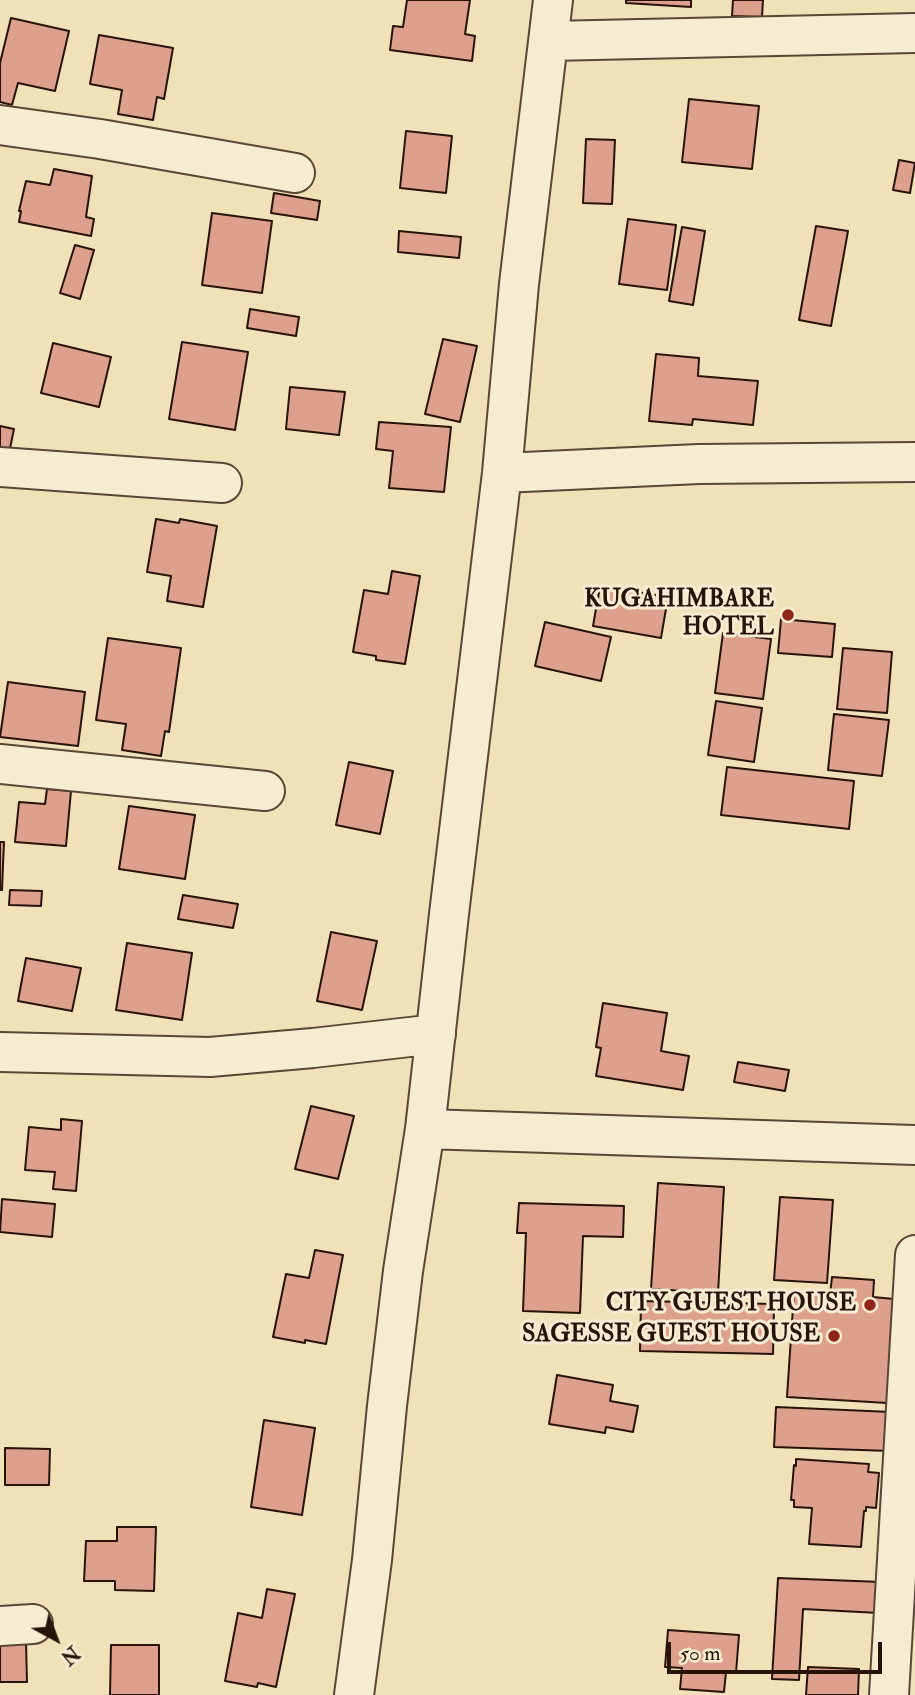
<!DOCTYPE html>
<style>
body{margin:0}
#map{position:relative;width:915px;height:1695px;overflow:hidden;background:#f1e1b9;font-family:"IM FELL Double Pica",serif}
canvas{display:block}
.north{position:absolute;left:21px;top:1604px;width:70px;height:70px;-webkit-text-stroke:5px #f6ecd2;paint-order:stroke;rotate:139deg;font-size:19px;font-weight:700;line-height:28px;text-align:center;color:#28130b}
.north::after{content:'';display:block;margin:auto;width:24px;height:32px;background:#28130b;clip-path:polygon(50% 0,100% 100%,50% 72%,0 100%)}
.scale{position:absolute;left:667px;top:1642px;width:215px;height:32px;box-sizing:border-box;border:4px solid #28130b;border-top:0;padding-left:9px;font-size:21px;line-height:24px;white-space:nowrap;color:#28130b;-webkit-text-stroke:5px #f6ecd2;paint-order:stroke}
</style>
<div id="map">
<canvas width="915" height="1695"></canvas>
<div class="north">N</div>
<div class="scale">50 m</div>
</div>
<script>
const c = document.querySelector('canvas').getContext('2d');
c.lineJoin = 'round';
function paint(path, color) { c.fillStyle = color; c.fill(path, 'evenodd'); }
function strokePath(path, color, width, dash) { c.strokeStyle = color; c.lineWidth = width; c.lineCap = dash ? 'butt' : 'round'; c.setLineDash(dash || []); c.stroke(path); }
function drawText(font, color, halo, rows, align = 'center') {
  c.font = font + ' "IM FELL Double Pica",serif'; c.lineWidth = 6; c.setLineDash([]); c.textBaseline = 'middle'; c.strokeStyle = halo; c.fillStyle = color; for (const [text, x, y, turn = 0] of rows) {
    c.save(); c.translate(x, y); c.rotate((+turn || 0) * Math.PI / 180); c.textAlign = isNaN(turn) ? turn : align; if (halo) c.strokeText(text, 0, 0); c.fillText(text, 0, 0); c.restore();
  }
}
const building = new Path2D(`
 M407,0H470L465,34L475,36L472,61L390,50L393,26L403,27Z
 M626,0H691V7L626,3Z
 M733,0H763L762,17L732,16Z
 M11,18L69,31L55,91L18,83L12,105L0,102V63Z
 M99,35L173,48L164,99L157,97L153,120L118,114L122,90L90,84Z
 M689,99L759,106L752,169L682,162Z
 M406,131L452,136L446,193L400,188Z
 M586,139L615,140L612,204L583,203Z
 M899,160L915,163L910,193L893,190Z
 M54,169L92,176L86,217L94,219L91,236L19,222L21,211H19L26,181L50,185Z
 M274,193L320,201L317,220L271,213Z
 M212,213L272,221L262,293L202,285Z
 M628,219L676,225L667,290L619,284Z
 M816,226L848,231L831,326L799,320Z
 M682,227L705,231L693,305L669,301Z
 M399,231L461,237L459,258L398,252Z
 M75,245L94,250L80,299L60,293Z
 M250,309L299,317L296,336L247,328Z
 M443,339L477,346L460,422L425,414Z
 M182,342L248,352L235,430L169,419Z
 M53,343L111,357L99,407L41,393Z
 M656,354L699,358L698,376L758,381L753,425L693,419L692,425L649,421Z
 M290,387L345,392L339,435L286,429Z
 M379,422L451,427L444,492L389,488L393,451L376,449Z
 M0,426L14,429L8,458L0,456Z
 M156,519L179,523L180,519L217,526L203,607L167,601L171,576L147,572Z
 M392,571L420,576L405,664L376,660V656L353,652L364,590L388,594Z
 M600,586L668,597L661,638L593,626Z
 M781,619L835,624L832,657L778,653Z
 M545,622L611,637L601,681L535,666Z
 M723,633L771,639L763,699L715,693Z
 M108,638L181,648L169,732L165,731L161,756L122,750L126,724L96,720Z
 M843,648L892,652L887,713L837,709Z
 M8,682L85,692L78,746L0,737Z
 M716,701L762,708L754,762L708,755Z
 M834,714L889,720L882,776L828,770Z
 M349,762L393,771L380,834L336,825Z
 M727,767L854,781L849,829L721,815Z
 M47,789L71,791L66,846L15,842L19,802L45,804Z
 M129,806L195,815L185,879L119,869Z
 M0,842H4L2,890H0Z
 M10,890L42,891L41,906L9,905Z
 M183,895L238,904L233,928L178,919Z
 M331,932L377,941L362,1010L317,1001Z
 M127,943L192,953L182,1020L116,1010Z
 M26,958L81,968L72,1011L18,1001Z
 M603,1003L667,1013L661,1051L689,1056L683,1090L596,1076L601,1048L596,1047Z
 M738,1062L789,1070L785,1091L734,1082Z
 M311,1106L354,1116L338,1179L295,1169Z
 M61,1119L82,1121L76,1191L53,1189L55,1172L25,1170L29,1127L61,1130Z
 M658,1183L724,1187L718,1293L651,1289Z
 M780,1197L833,1200L827,1283L774,1280Z
 M2,1199L55,1204L52,1237L0,1232Z
 M519,1203L624,1206L623,1237L583,1236L580,1313L523,1311L526,1233H517Z
 M315,1250L343,1255L326,1344L305,1340V1343L273,1337L286,1274L309,1278Z
 M832,1277L874,1280L873,1297L894,1299L887,1403L787,1397L794,1292L830,1295Z
 M641,1301L774,1304L773,1354L640,1351Z
 M557,1375L613,1385L610,1401L638,1406L633,1432L606,1427L605,1433L549,1424Z
 M776,1407L891,1412L890,1451L774,1447Z
 M264,1420L315,1428L302,1515L251,1507Z
 M5,1448L50,1449L49,1485H5Z
 M796,1459L869,1464L868,1472L879,1473L876,1508L866,1507V1511H864L861,1547L809,1544L812,1508L794,1507V1500H791L794,1465L796,1466Z
 M117,1527H156L154,1591L115,1590V1581H84L86,1541H117Z
 M778,1578L881,1582L879,1613L803,1609L799,1680L772,1679Z
 M267,1589L295,1594L276,1687L258,1683L257,1687L225,1681L238,1613L262,1618Z
 M668,1630L739,1635L736,1673L726,1672L724,1692L680,1689L682,1668L665,1667Z
 M26,1642L27,1682H0V1643Z
 M111,1645H159V1695H110Z
 M808,1667L859,1669L858,1695H806Z`);
paint(building, '#dca08c');
strokePath(building, '#28130b', 2);
const minor = new Path2D(`
 M549,41L915,33
 M0,125L100,139L295,173
 M0,467L222,483
 M502,473L699,464L915,462
 M0,764L265,791
 M0,1052L210,1057L313,1048L436,1034
 M425,1129L915,1145
 M0,1626L33,1624
 M354,1695L372,1560L387,1406L403,1271L425,1129L449,914L502,473L519,284L553,0
 M889,1695L915,1255`);
strokePath(minor, '#5a4636', 42);
strokePath(minor, '#f6ecd2', 38);
for (const [x, y, r, color] of [
 [788,615,7,"#8f2418"],
 [870,1305,7,"#8f2418"],
 [834,1336,7,"#8f2418"]
]) { const dot = new Path2D(); dot.arc(x, y, r, 0, 2 * Math.PI); c.fillStyle = color; c.fill(dot); strokePath(dot, '#f6ecd2', 2.5); }
drawText('bold 24px', '#28130b', '#f6ecd2', [
 ["KUGAHIMBARE",774,601],
 ["HOTEL",774,629],
 ["CITY GUEST HOUSE",856,1305],
 ["SAGESSE GUEST HOUSE",820,1336]
], 'right');
</script>
